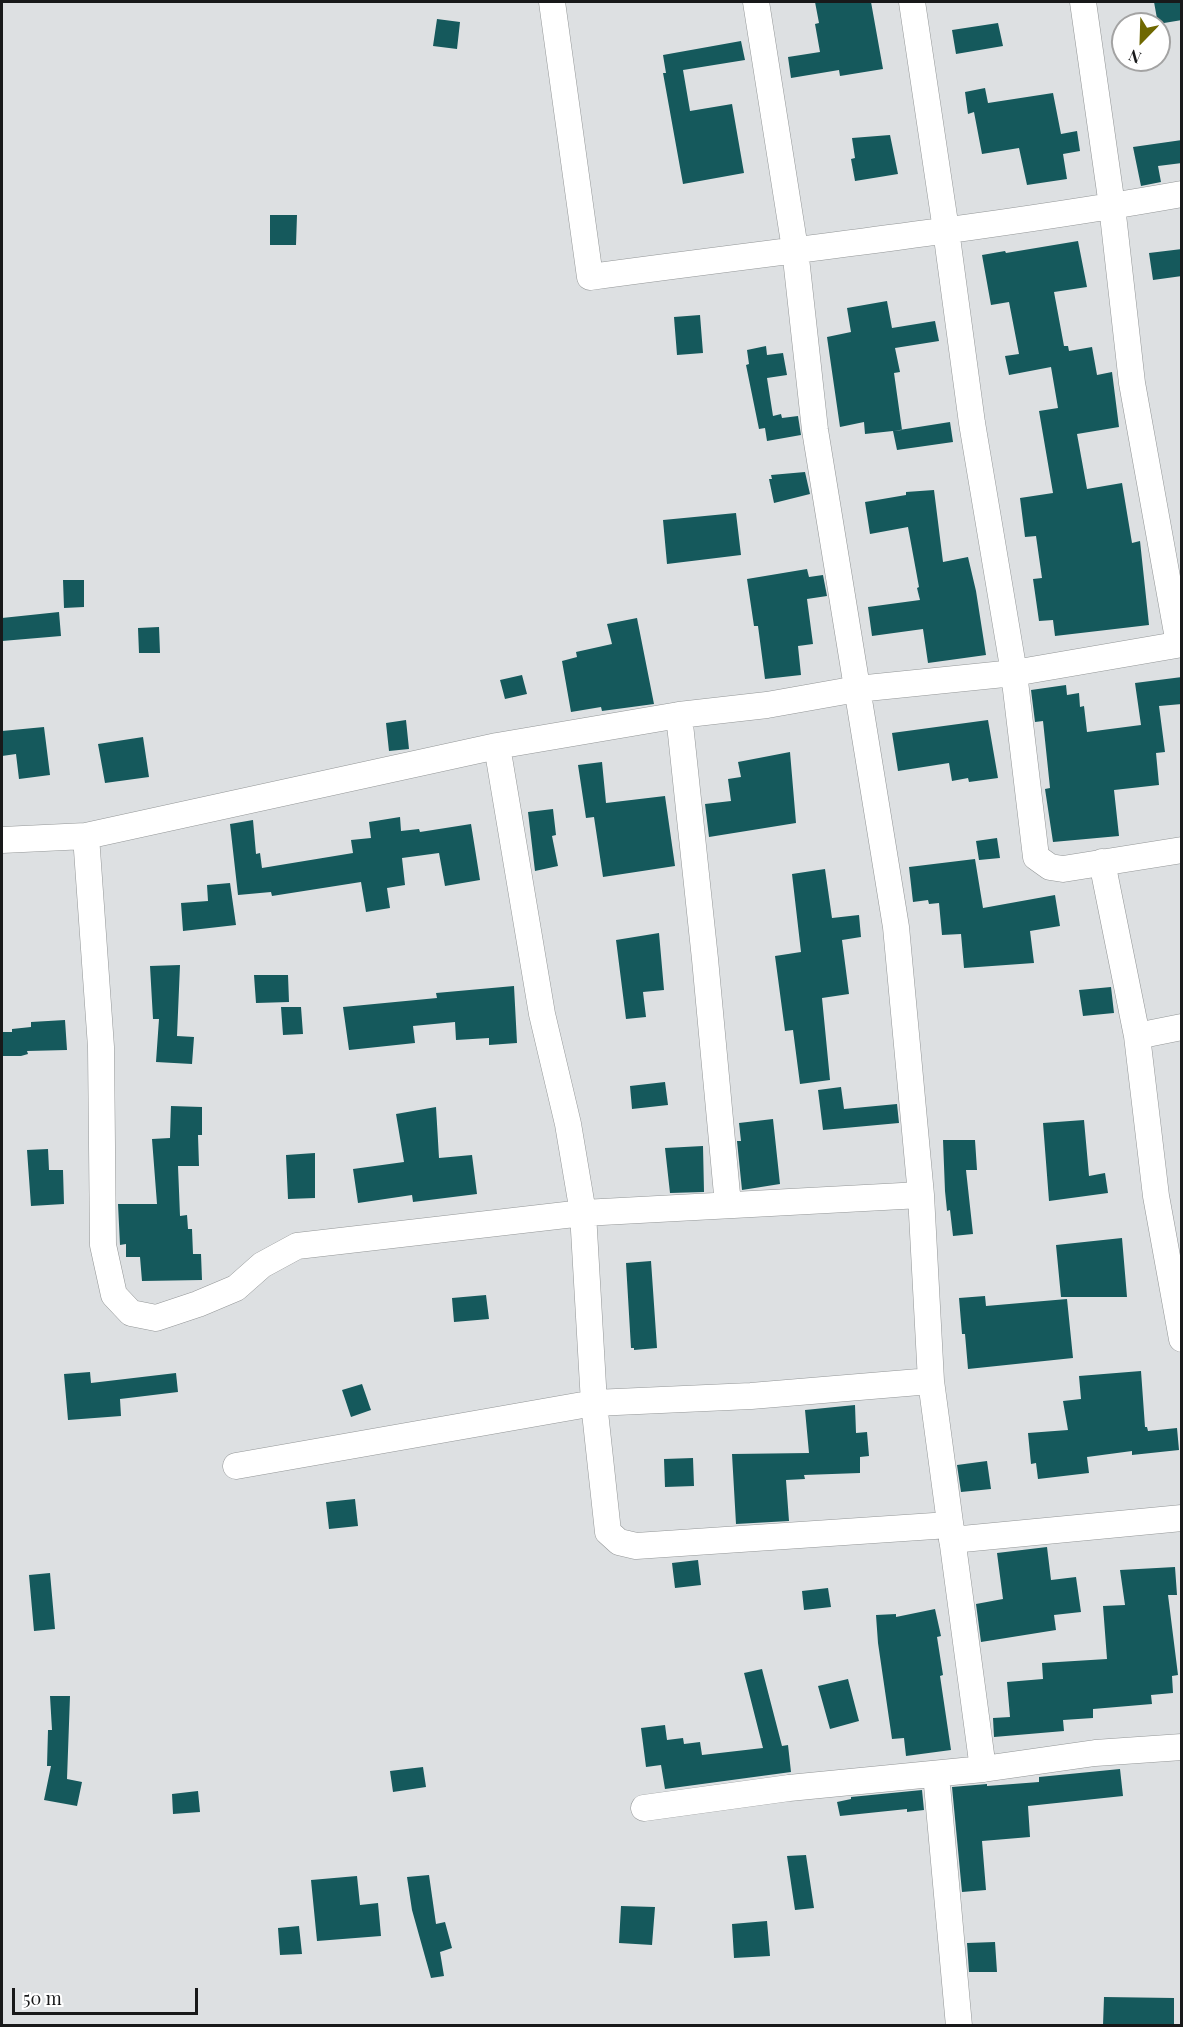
<!DOCTYPE html>
<style>
body{margin:0}
#map{position:relative;width:1183px;height:2027px;overflow:hidden;background:#dde0e2;font-family:"Playfair Display",serif}
canvas{display:block}
.frame{position:absolute;inset:0;border:3px solid #18191a;pointer-events:none}
.north{position:absolute;left:1111px;top:12px;width:60px;height:60px;box-sizing:border-box;background:#fff;border:2px solid #a3a3a3;border-radius:50%;rotate:203deg;font-size:16px;font-weight:700;line-height:24px;text-align:center;color:#18191a}
.north::after{content:'';display:block;margin:auto;width:21px;height:27px;background:#6f6800;clip-path:polygon(50% 0,100% 100%,50% 72%,0 100%)}
.scale{position:absolute;left:12px;top:1988px;width:186px;height:27px;box-sizing:border-box;border:3px solid #18191a;border-top:0;padding-left:8px;font-size:18px;line-height:21px;white-space:nowrap;color:#18191a;-webkit-text-stroke:4px #fff;paint-order:stroke}
</style>
<div id="map">
<canvas width="1183" height="2027"></canvas>
<div class="frame"></div>
<div class="north">N</div>
<div class="scale">50 m</div>
</div>
<script>
const c = document.querySelector('canvas').getContext('2d');
c.lineJoin = 'round';
function paint(path, color) { c.fillStyle = color; c.fill(path, 'evenodd'); }
function strokePath(path, color, width, dash) { c.strokeStyle = color; c.lineWidth = width; c.lineCap = dash ? 'butt' : 'round'; c.setLineDash(dash || []); c.stroke(path); }
paint(new Path2D(`
 M815,2H871L883,69L840,76L839,70L791,78L788,57L820,52L815,24L819,23Z
 M1154,2H1182V20L1158,24Z
 M437,19L460,22L457,49L433,46Z
 M998,23L1003,46L956,54L952,30Z
 M741,41L745,60L683,70L690,111L732,104L744,173L683,184L663,73H666L663,55Z
 M985,88L988,103L1053,93L1061,134L1077,131L1080,151L1063,154L1067,179L1027,185L1019,148L982,154L974,112L968,114L965,92Z
 M890,135L898,174L855,181L851,159L855,158L852,138Z
 M1182,140V163L1158,166L1161,182L1141,186L1133,147Z
 M270,215H297L296,245H270Z
 M1078,241L1087,287L1054,292L1064,346H1068L1069,351L1092,347L1097,375L1112,372L1119,427L1077,434L1087,489L1122,483L1132,543L1140,541L1149,625L1055,636L1053,620L1039,621L1033,579L1042,578L1036,536L1025,537L1020,498L1053,493L1039,411L1058,408L1051,367L1009,375L1005,356L1019,354L1009,302L991,305L982,255L1005,251L1006,253Z
 M1182,249V276L1153,280L1149,253Z
 M887,301L892,328L935,321L939,341L895,348L900,372L894,373L902,430L865,434L864,422L840,427L827,337L851,332L847,308Z
 M700,315L703,353L677,355L674,317Z
 M766,346L767,355L783,353L787,375L767,378L773,416L781,414L782,418L798,416L801,435L767,441L765,428L759,429L746,365L749,364L747,350Z
 M950,422L953,442L897,450L893,431Z
 M805,472L810,494L774,503L769,479H772L771,475Z
 M934,490L943,562L968,557L976,591L986,655L928,663L923,629L872,636L868,607L920,600L917,588L919,587L908,527L870,534L865,502L906,495V492Z
 M736,513L741,555L667,564L663,520Z
 M807,569L809,577L823,575L827,596L807,599L813,644L798,646L801,675L765,679L758,626H754L747,579Z
 M63,580H84V607L64,608Z
 M59,612L61,636L2,641V618Z
 M637,618L654,704L602,711L601,707L571,712L562,661L577,657L576,652L612,644L607,624Z
 M159,627L160,653H139L138,628Z
 M522,675L527,694L505,699L500,680Z
 M1182,677V704L1159,706L1165,752L1156,753L1159,785L1114,790L1119,836L1053,842L1045,789L1050,788L1043,721L1035,722L1031,690L1066,685L1067,695L1079,693L1080,707L1084,706L1087,732L1141,725L1135,683Z
 M406,720L409,749L389,751L386,723Z
 M988,720L998,778L969,782L968,778L952,781L949,763L898,771L892,733Z
 M44,727L50,775L19,779L16,754L2,756V731Z
 M143,737L149,777L105,783L98,744Z
 M790,752L796,823L709,837L705,804L731,801L728,779L741,777L738,762Z
 M602,762L606,803L665,796L675,866L603,877L594,817L586,818L578,765Z
 M553,809L556,835L552,836L558,866L535,871L528,812Z
 M400,817L401,831L419,829L420,832L471,824L480,880L445,886L439,853L402,858L405,885L387,888L390,908L366,912L361,882L272,896L271,892L238,895L230,824L253,820L256,854L260,853L262,868L353,853L351,840L371,838L369,822Z
 M997,838L1000,858L979,860L976,841Z
 M975,859L983,908L1055,895L1060,926L1030,931L1034,963L964,968L961,934L942,935L939,903L929,904L928,900L913,902L909,867Z
 M825,869L832,918L859,915L861,937L842,940L849,994L822,998L830,1080L800,1084L793,1030L785,1031L775,956L801,952L792,874Z
 M230,883L236,925L183,931L181,903L208,901L207,885Z
 M659,933L664,990L643,992L646,1017L626,1019L616,940Z
 M180,965L177,1036L194,1037L192,1064L156,1062L159,1019H153L150,966Z
 M254,975H288L289,1002L256,1003Z
 M514,986L517,1043L489,1045V1038L456,1040L455,1022L413,1026L415,1043L349,1050L343,1007L437,998L436,993Z
 M1111,987L1114,1013L1083,1016L1079,990Z
 M281,1007H301L303,1034L283,1035Z
 M65,1020L67,1050L27,1051L28,1054L21,1056H2V1032H12V1029L31,1027V1022Z
 M665,1082L668,1105L632,1109L630,1086Z
 M841,1087L844,1109L897,1104L899,1123L823,1130L818,1090Z
 M171,1106L202,1107V1135H198L199,1166H178L180,1216L187,1215L188,1229H192L193,1254H201L202,1280L142,1281L140,1257H126V1244L120,1245L118,1204H157L152,1139L170,1138Z
 M436,1107L439,1158L472,1155L477,1194L413,1202L412,1195L358,1203L353,1169L404,1162L396,1114Z
 M773,1119L780,1184L742,1190L737,1141H741L739,1123Z
 M1084,1120L1089,1176L1105,1173L1108,1193L1049,1201L1043,1123Z
 M943,1140H975L977,1170H966L973,1234L953,1236L950,1210L947,1211L945,1191Z
 M703,1146L704,1192L670,1193L665,1148Z
 M48,1149L49,1170H63L64,1204L31,1206L27,1150Z
 M315,1153V1198L288,1199L286,1155Z
 M1122,1238L1127,1297H1061L1056,1245Z
 M651,1261L657,1348L634,1350V1348H631L626,1263Z
 M486,1295L489,1319L454,1322L452,1298Z
 M985,1296L986,1306L1067,1299L1073,1358L968,1369L965,1334H962L959,1298Z
 M1141,1371L1145,1427H1147L1148,1431L1177,1428L1179,1450L1132,1455V1451L1087,1457L1089,1473L1038,1479L1036,1463L1031,1464L1028,1433L1068,1430L1063,1401L1081,1399L1079,1376Z
 M90,1372L91,1383L176,1373L178,1392L120,1399L121,1416L68,1420L64,1374Z
 M362,1384L371,1410L351,1417L342,1390Z
 M855,1405L856,1433L867,1432L869,1456L860,1457V1473L804,1475L805,1479L786,1480L789,1521L736,1524L732,1454L809,1453L805,1410Z
 M693,1458L694,1486L665,1487L664,1459Z
 M987,1461L991,1489L961,1492L957,1465Z
 M355,1499L358,1526L329,1529L326,1502Z
 M1047,1547L1051,1580L1076,1577L1081,1612L1054,1615L1056,1630L981,1642L976,1604L1003,1599L997,1553Z
 M698,1560L701,1585L675,1588L672,1563Z
 M1175,1567L1177,1595H1168L1178,1675L1172,1676L1173,1693L1151,1695L1152,1704L1093,1709V1718L1063,1720L1064,1731L994,1737L993,1718L1010,1717L1007,1682L1043,1679L1042,1663L1107,1659L1103,1606L1125,1605L1120,1570Z
 M50,1573L55,1629L34,1631L29,1575Z
 M828,1588L831,1607L804,1610L802,1591Z
 M935,1609L941,1636L937,1637L943,1675L940,1676L951,1750L906,1756L904,1738L892,1739L878,1643L876,1615L896,1614V1617Z
 M762,1669L782,1746L788,1745L791,1772L665,1789L661,1765L646,1767L641,1728L665,1725L667,1740L683,1738L684,1744L700,1742L702,1755L763,1748L744,1673Z
 M848,1679L859,1721L830,1729L818,1686Z
 M50,1696H70L67,1779L82,1782L77,1806L44,1800L51,1766H47L48,1730H52Z
 M423,1767L426,1787L393,1792L390,1771Z
 M1120,1769L1123,1796L1028,1806L1030,1837L982,1841L986,1890L962,1892L952,1787L987,1784V1786L1039,1782V1777Z
 M922,1790L924,1810L907,1812V1809L840,1816L837,1802L851,1799V1797Z
 M198,1791L200,1812L173,1814L172,1794Z
 M806,1855L814,1908L795,1910L787,1856Z
 M429,1875L436,1924L445,1922L452,1948L440,1952L444,1976L431,1978L412,1910L407,1877Z
 M357,1876L360,1905L378,1903L381,1936L317,1941L311,1880Z
 M621,1906L655,1907L652,1945L619,1943Z
 M767,1921L770,1956L734,1958L732,1924Z
 M299,1926L302,1954L280,1955L278,1928Z
 M995,1942L997,1972H969L967,1943Z
 M1104,1997L1174,1998V2025H1103Z`), '#15595c');
const street = new Path2D(`
 M552,2L590,277C787,250 985,229 1182,194
 M756,2L795,249L815,430L896,927L921,1195L931,1381L983,1769
 M912,2L946,230L972,423L1014,673L1036,857L1050,867L1063,869L1182,850
 M1083,2L1112,206L1132,383L1179,644
 M679,715L705,959L728,1205
 M497,746L542,1014L568,1124L583,1213L594,1403L608,1532L619,1542L636,1546L949,1525
 M86,836L101,1047L103,1245L114,1295L131,1313L156,1318L198,1304L236,1288L262,1265L297,1246L583,1213L921,1195
 M2,840L86,836L497,746L679,715L767,705L857,689L1014,673L1182,644
 M1102,862L1137,1036L1156,1196L1182,1339
 M1137,1036L1182,1027
 M236,1466L594,1403L751,1396L931,1381
 M952,1540L1182,1518
 M936,1774L959,2026
 M644,1808L789,1788L983,1769L1095,1753L1182,1747`);
strokePath(street, '#939697', 27);
strokePath(street, '#fff', 26);
</script>
